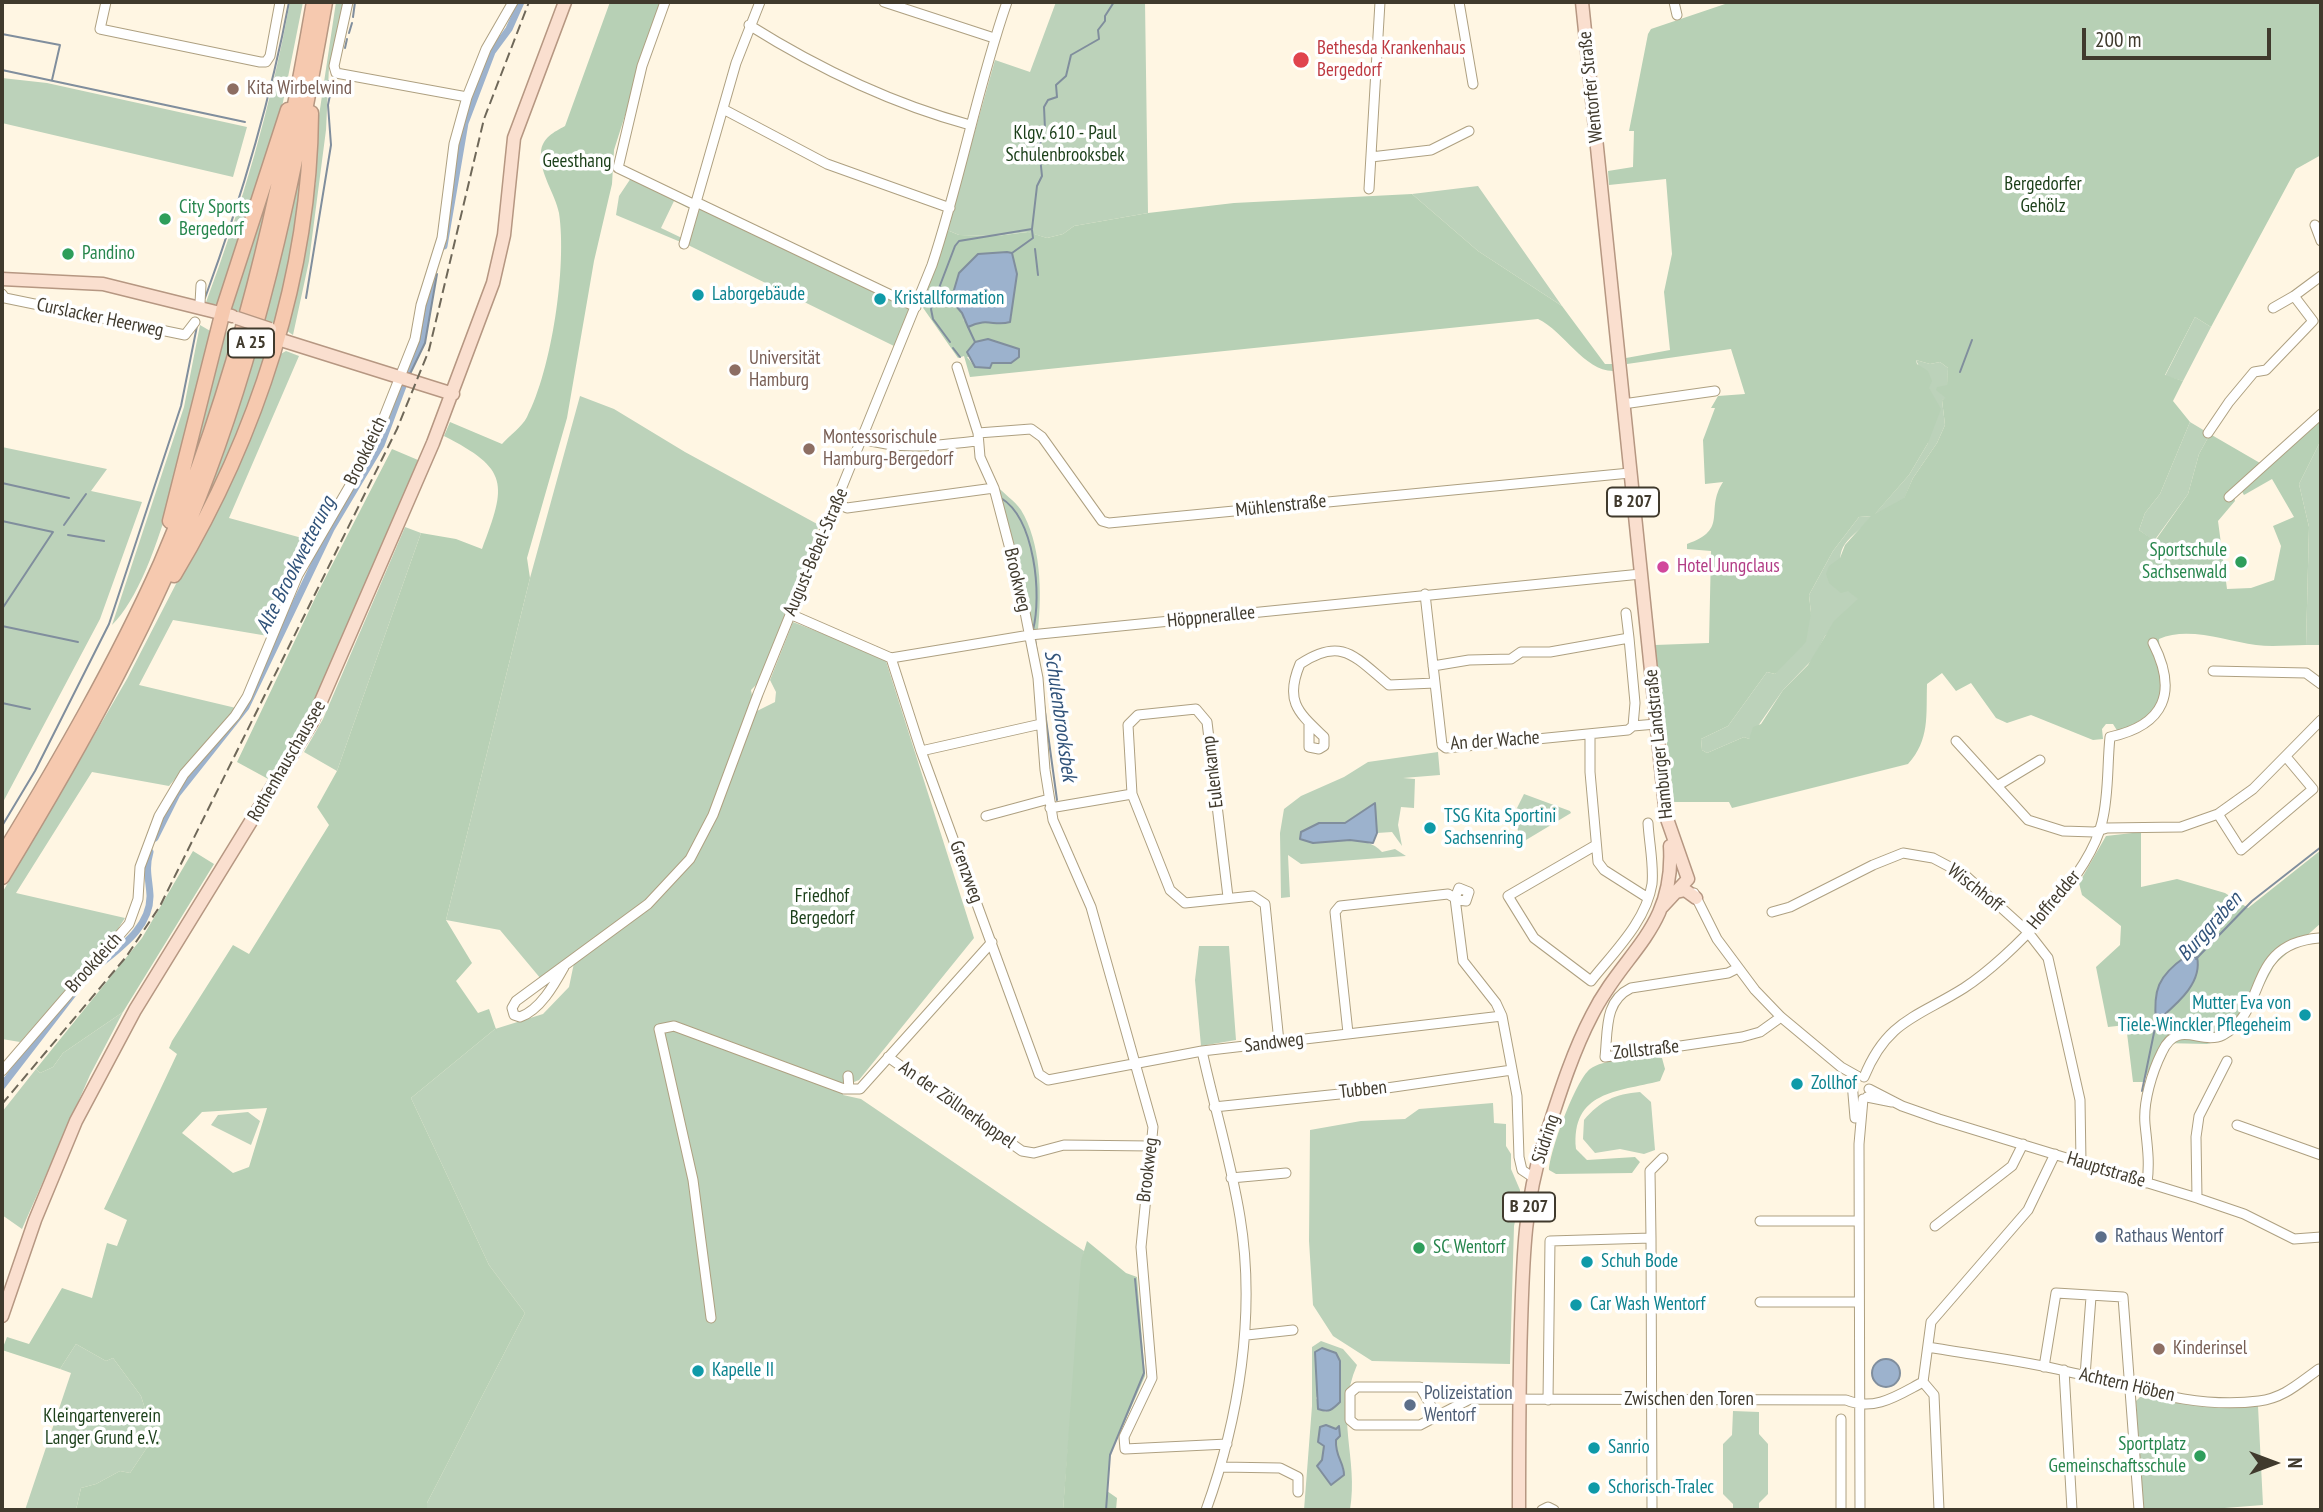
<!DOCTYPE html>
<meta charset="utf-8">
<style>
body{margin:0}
#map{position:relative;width:2323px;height:1512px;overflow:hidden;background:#fff6e3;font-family:"PT Sans Narrow",sans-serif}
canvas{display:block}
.frame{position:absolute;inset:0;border:4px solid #403a2d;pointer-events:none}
.north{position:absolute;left:2239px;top:1428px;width:70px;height:70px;-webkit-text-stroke:5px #fff;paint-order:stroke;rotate:90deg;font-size:19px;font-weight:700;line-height:28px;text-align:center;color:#403a2d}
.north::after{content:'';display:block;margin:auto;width:24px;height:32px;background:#403a2d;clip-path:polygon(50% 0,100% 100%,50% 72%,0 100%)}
.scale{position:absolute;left:2082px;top:28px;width:189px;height:32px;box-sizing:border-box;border:4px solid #403a2d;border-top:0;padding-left:9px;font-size:21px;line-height:24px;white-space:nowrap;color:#403a2d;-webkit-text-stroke:5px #fff;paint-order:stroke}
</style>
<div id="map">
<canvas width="2323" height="1512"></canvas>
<div class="frame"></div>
<div class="north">N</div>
<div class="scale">200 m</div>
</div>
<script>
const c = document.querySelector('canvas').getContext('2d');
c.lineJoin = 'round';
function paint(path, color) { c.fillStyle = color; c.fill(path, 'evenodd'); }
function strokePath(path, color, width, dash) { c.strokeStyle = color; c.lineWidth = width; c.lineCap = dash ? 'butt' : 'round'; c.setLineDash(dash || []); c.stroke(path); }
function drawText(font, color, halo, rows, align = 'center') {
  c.font = font + ' "PT Sans Narrow",sans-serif'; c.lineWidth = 7; c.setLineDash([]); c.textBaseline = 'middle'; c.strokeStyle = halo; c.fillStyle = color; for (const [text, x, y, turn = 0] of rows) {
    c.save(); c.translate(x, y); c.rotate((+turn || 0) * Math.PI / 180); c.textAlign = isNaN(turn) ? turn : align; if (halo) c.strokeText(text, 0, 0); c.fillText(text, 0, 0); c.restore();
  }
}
paint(new Path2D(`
 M290,2H303L282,107L220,304L205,305C242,206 271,106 290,2Z
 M336,2H343L329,67L326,130L309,261L293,335L287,331V324L316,181L317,129Z
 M1056,2H1145L1148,213L1074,226L1063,234L1047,238L1027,232L996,236L959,235L947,230L995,60L1030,72Z
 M2,78L47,83L247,127L233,177L2,123Z
 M305,156L295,250L276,323L264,322Z
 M276,165L244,302L241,313L230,308Z
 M631,178L689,205L690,209L674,201L661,228L684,239L683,243L616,215L619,196Z
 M1478,186L1562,306L1478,251L1412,194Z
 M700,209L910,307L894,346L688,245L696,211Z
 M2195,317L2211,327L2183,381L2165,376Z
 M200,325L212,332C194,403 162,578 112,625L184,407Z
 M230,330L236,333L190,468L222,335Z
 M258,341L266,342L268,349L236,443L189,538L220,458Z
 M286,351L299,356L229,518L313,541L268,636L173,620L139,685L236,708L169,786L92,772L16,893L125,918L112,938L20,1042L2,1039V893L127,679L178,580L277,356Z
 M1916,360L1930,364L1940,362L1948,368L1947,399L1942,400L1945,425L1937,443L1913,478L1904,499L1873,516L1909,475L1928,443L1929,388Z
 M580,396L614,409L685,452L819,525L759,682L751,690L753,701C735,746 715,822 685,859C646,908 591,942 541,979L500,930L446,920L530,578Z
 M2190,422L2210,434L2199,454L2188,494L2154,541L2139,530L2145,513L2160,494Z
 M2321,440V645H2306L2309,527L2299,484Z
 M2,447L107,469L91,491L142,502L100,619L2,804Z
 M997,486C1004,494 1015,501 1021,510C1041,543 1042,592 1038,630L1031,631L1013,541Z
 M1872,516C1864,527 1852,534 1845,544C1833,561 1845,588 1859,599L1825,636L1813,659L1783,690L1749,739L1744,737L1707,753L1702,750L1701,739L1728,726L1767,672L1775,674L1811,613L1809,595L1833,551L1859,517Z
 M405,527L421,533L337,771L304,752L323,719Z
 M793,622L885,658L974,938L859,1080L844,1086L843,1095L861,1099L1084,1251L1063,1510H427V1503L525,1313L489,1265L411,1098L495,1029L543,1014L569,987L574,963L648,908L716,818L757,711L775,702L776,692L770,680Z
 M1438,752L1440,775L1403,778L1415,779L1414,808L1401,807L1398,825L1402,846L1392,832L1377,833L1375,804L1345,823H1319L1301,832L1300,838C1324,847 1364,831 1382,852L1395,849L1406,856L1301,864L1288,855L1290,897L1281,898L1280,833L1284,809L1301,796L1344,777L1368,762Z
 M1524,794L1570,811L1571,813L1521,843L1514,814Z
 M1199,946H1229L1236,1040L1201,1046L1195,980Z
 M123,1012L90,1075L22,1229L2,1215V1112L36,1069L40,1073L53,1067L63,1053Z
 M1640,1092L1651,1102L1655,1150L1644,1154L1620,1149L1595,1153L1583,1139L1584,1120C1600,1101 1615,1094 1640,1092Z
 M1493,1103L1494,1123L1506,1124V1146L1511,1154V1169L1520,1190V1198L1514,1226L1510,1364L1372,1361L1333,1336L1313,1305L1309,1241L1310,1130L1361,1121L1405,1119L1419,1109Z
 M248,1112L260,1121L251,1145L211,1125L218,1115Z
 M1321,1341L1343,1349L1357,1365C1334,1418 1359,1457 1350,1510H1304L1312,1406V1347ZM1340,1361V1402L1332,1410L1325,1412L1316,1398ZM1320,1427L1336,1429L1338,1427L1335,1453L1344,1468L1317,1466L1322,1460L1324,1445L1318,1442Z
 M76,1344L106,1361L113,1358L141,1396L154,1437L130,1473L120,1471L96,1484L81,1488L76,1510H25L71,1373L60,1369Z
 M2142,1395L2210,1407L2258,1406L2263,1505L2199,1510H2143L2136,1401Z
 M1733,1411L1759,1412V1434L1768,1444V1494L1759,1503V1510H1733V1504L1723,1494V1444L1732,1435Z`), '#bcd2ba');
paint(new Path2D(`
 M610,2H661L614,150L612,184L594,261L567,418L527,558L530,578L446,920L472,963L456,981L478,1013L489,1009L497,1032L495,1029L411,1098L489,1265L525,1313L427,1503V1510H76L81,1488L96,1484L120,1471L130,1473L154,1437L141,1396L113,1358L106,1361L76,1344L60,1369L2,1350L7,1337L29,1344L62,1288L92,1298L107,1243L117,1246L127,1220L104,1209L177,1054L169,1048L172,1041L233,945L249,954L329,825L317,807L337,771L421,533L456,539L482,549C507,484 509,469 444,436L450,422L502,444C509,436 522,427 527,417C552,369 567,266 559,213C555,193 539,173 541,152C542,138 554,132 565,126ZM267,1108L249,1167L233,1173L182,1133L202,1112Z
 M1731,2H2321V155L2296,169L2211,327L2195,317L2165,375L2183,381L2173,401L2190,422L2160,494L2145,513L2139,530L2155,541L2188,494L2199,454L2210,434L2260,463L2232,490L2235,501L2218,521L2227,589L2251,588L2274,580L2281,546L2273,526L2294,517L2272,479L2244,495L2241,490L2321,418V440L2299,484L2309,527L2306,645C2290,645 2272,647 2256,645C2226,641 2188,626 2159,639C2162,692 2173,707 2118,732L2113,724H2106L2102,729L2103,739L2093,740L2031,715L2007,723L1996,718L1971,683L1956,691L1942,673L1927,684C1926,715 1930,740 1908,764L1732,808L1729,802H1674L1655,645L1709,643L1711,551L1687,549V544C1730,529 1704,511 1723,482L1705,484L1703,440L1715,408H1711L1718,396L1745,394L1731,349L1627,364L1626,358L1670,350L1664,292L1672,254L1666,179L1609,185L1608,171L1633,167L1634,131H1629L1648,34L1651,29ZM1916,360L1930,364L1940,362L1948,368L1947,385L1937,387L1936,390L1946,398L1942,400L1945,425L1937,443L1913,478L1904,498L1875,514L1909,475L1928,443L1941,409L1929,388L1932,381L1928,371L1917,364ZM1871,516L1845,545L1840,558L1829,566L1826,574L1829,583L1841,593L1848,591L1858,599L1834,621L1808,665L1783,690L1761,724L1753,727L1749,739L1744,737L1707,753L1702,750L1701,739L1728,726L1767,672L1775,674L1806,642L1811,613L1809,595L1833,551L1859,517Z
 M1412,194L1478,251L1562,306L1605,364H1612L1613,371C1584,371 1564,331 1538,319L970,377L964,356L958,358L919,302L947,230L959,235L996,236L1028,232L1047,238L1063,234L1074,226L1148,213L1234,203ZM1007,252L1012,253L1017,274L1011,318L996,323L964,321L962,313L951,300L959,273L978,254ZM1011,347L1019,349L1004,363H992L990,368L975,367L967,357Z
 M392,449L418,460L319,697L308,721L270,780L237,762L318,592Z
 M2141,832V887L2177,879L2225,893L2248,908L2321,850V923L2275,964L2249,1013L2227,1039L2207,1044L2163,1043L2143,1082H2133L2126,1025L2108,1027L2096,967L2120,945L2121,926L2082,895L2079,883L2106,836Z
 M193,851L214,864L123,1012L63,1053L53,1067L40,1073L36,1069L142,938Z
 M1649,1055L1662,1058L1665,1069L1660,1081C1617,1092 1571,1091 1576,1149L1587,1160L1635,1157L1640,1162L1632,1173L1556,1174L1549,1170C1550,1151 1575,1081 1590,1069C1604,1059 1632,1059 1649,1055Z
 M1087,1241L1126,1273L1137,1277L1145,1376L1110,1455L1107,1491L1117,1498L1116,1510H1063L1081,1261Z`), '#b7d0b5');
const water = new Path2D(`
 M1007,252L1012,253L1017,274L1010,322C994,327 988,317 968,327L962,313L951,300L959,273L978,254Z
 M437,274L425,343L410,374L405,372L419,341L430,278Z
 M988,339L1019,349V357L1011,363H992L990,368L975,367L967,352L975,342Z
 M1375,803L1377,833L1373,843L1350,840L1313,843L1300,839L1301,832L1319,823H1345Z
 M2185,957H2197C2203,984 2175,1005 2156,1022C2153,990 2158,976 2185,957Z
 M1322,1348L1336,1353L1340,1361V1402C1332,1410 1329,1413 1318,1409L1315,1352Z
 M1872 1373a14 14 0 1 1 28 0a14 14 0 1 1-28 0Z
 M1326,1425L1336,1429L1339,1426L1340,1436L1336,1440C1335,1457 1344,1462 1344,1475L1331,1485L1317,1466L1322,1460L1324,1446L1318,1442L1320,1427Z`);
paint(water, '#9cb2cd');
strokePath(water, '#808e9d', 2);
strokePath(new Path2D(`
 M353,17L355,2
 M349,33L352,23
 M2,34L60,45L52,80
 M345,48L347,39
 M2,70L245,122
 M1035,249L1038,275
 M1012,253L1033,238L1032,230
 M205,298C240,202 270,103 289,2
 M306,298L331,145L328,105L332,85L329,81
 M968,327L975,342
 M950,342L933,319L931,309L955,246L959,241L1032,229L1037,186L1042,176L1039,147L1045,129L1044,107L1048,100L1057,97L1056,85L1066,76L1071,55L1099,39L1098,30L1105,21V16L1114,2
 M953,348L960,357
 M1960,372L1972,340
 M2,483L69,498
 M1001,498C1035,519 1042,595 1033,630
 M2,521L53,532L2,609
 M64,525L86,494
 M68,535L104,541
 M2,626L78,642
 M1035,639L1057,800
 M2,703L30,709
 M2,826L35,771L109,624L181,406L197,326
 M2196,959L2252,901L2321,847
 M2142,1091L2156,1023
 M1106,1510L1110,1455L1144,1373L1135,1279`), '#808e9d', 2);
strokePath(new Path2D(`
 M444,246L465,123L492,52L509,29L521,2
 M155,838L177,794L246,707L331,529L381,445L406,378
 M93,970C116,950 151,929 150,895C149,878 145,869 150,852
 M2,1086L76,990`), '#9cb2cd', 7);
const minor = new Path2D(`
 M106,2L100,29L260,62H266L270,56L280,2
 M348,2L334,66L336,73L467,97
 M665,2L642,66L618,168L695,205
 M884,2L994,38
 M1459,2L1473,84
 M1674,2L1677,15
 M749,25C819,69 890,103 970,125
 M723,109L827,164L950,208
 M1371,157L1431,150L1469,131
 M1369,189L1380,2
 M696,202L916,307
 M2315,225L2321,241
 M684,244L736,63L760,2
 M2,294L5,298L185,335L195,322
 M200,303L201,285
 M2273,308L2294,296
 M957,367L978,433L980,457L994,488L1020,587L1038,678L1045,770L1053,820L1091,907L1153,1127L1141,1247L1152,1378L1124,1437L1125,1449L1227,1444
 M1623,404L1715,391
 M978,433L1031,429L1042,437L1102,521L1109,523L1630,473
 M2208,433L2229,402L2254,372L2266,370L2313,321L2294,296L2321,276
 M863,439C903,451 938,445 978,441
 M2229,497L2321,414
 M836,503L847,508L994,488
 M1425,594L1442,745L1446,748L1628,730L1633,726L1656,724
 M1626,613L1629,638
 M790,614L891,658L1030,635L1641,574
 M891,658L921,751L1039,1074L1048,1080L1202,1051L1502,1016
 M1433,666L1469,660L1511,659L1521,652H1550L1629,638L1635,703L1633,726
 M2213,671L2306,673L2321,684
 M1309,725V747L1319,749L1324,746V737C1299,713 1284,702 1300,664C1342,636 1355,657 1389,685L1435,683
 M1590,734V772L1598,862L1604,870L1648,898
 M1956,741L2028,820L2063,831L2094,832L2107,828L2181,827L2218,814L2253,789L2321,720
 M921,751L1041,724
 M1997,786L2040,760
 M1050,808L1132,794
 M2218,814L2241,850L2313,789L2287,758
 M986,816L1049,799
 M1596,845L1508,896L1534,938L1591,981C1613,953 1646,922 1652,884C1654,865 1649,842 1648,823
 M1694,893L1717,939L1755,990L1781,1017L1841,1067L1857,1076
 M1228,897L1207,722L1196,709L1138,715L1128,725L1132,794L1170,890L1185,903L1253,896L1265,904L1279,1042
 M1455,898L1459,888L1469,892L1466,901L1457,900
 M1772,912L1790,907L1873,865L1903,853L1933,858L1965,875L2027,931L2048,958L2080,1100L2081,1162
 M564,967C554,985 540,1010 520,1017L514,1015L512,1008L516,1001L648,904L690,859L713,815L758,694L932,265C961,178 977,88 1007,2
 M1738,968L1728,973L1631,988C1604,1001 1608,1030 1605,1057L1742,1037L1760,1032L1781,1017
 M1348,1033L1335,912L1340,906L1448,894L1455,898L1463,961L1496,1003L1502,1016L1517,1096L1519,1157L1522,1170L1534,1178
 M1202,1051C1214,1106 1231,1161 1240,1217C1256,1314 1239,1419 1206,1510
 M888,1057L1022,1151L1034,1153L1064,1145L1151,1146
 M2,1071L129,924L138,899L140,867L159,816L184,774L235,716L247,697L298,575L356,475L384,417L415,339L421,305L442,238L454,144L467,97L486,49L513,2
 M848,1076L849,1089
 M1864,1077C1887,1020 1918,1017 1964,988C2010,958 2090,875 2102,822C2109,795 2107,765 2110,737C2165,725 2178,692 2153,643
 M1869,1089L1902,1106L1939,1119L2197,1198L2244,1214L2294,1239L2321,1237
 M1867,1097L1892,1102
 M1214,1107L1359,1092L1512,1070
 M1855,1118L1852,1082L1857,1076
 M2237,1125L2321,1155
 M1231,1178L1286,1173
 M2147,1183C2150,1162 2147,1144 2145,1124C2143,1102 2152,1072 2162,1052C2178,1018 2201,1046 2223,1035C2269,1010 2245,944 2319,938
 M2197,1198L2196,1137L2199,1116L2227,1061
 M1760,1221H1859
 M1935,1226L2012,1166L2023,1144
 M1651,1238L1650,1171L1663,1158
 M1760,1302H1859
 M711,1318L693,1180L659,1029L674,1026L844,1089H860L992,942
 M1247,1335L1293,1330
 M1928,1347C1973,1355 2020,1360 2065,1371C2128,1385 2192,1410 2259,1401C2284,1398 2299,1383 2319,1369
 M2044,1367L2056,1293L2123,1297L2139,1510
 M2064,1370L2072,1510
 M2085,1376L2091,1297
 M1923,1382L1934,1395L1939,1510
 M1548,1400L1550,1241L1651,1238L1652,1510
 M1437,1416L1420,1387H1357L1350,1393V1420L1356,1425H1420L1470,1399L1846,1400C1875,1412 1898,1395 1923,1382L1931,1322L2028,1210L2055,1154
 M1841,1419V1510
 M1222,1467L1280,1468L1298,1477V1492
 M1542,1510L1548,1507L1554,1510
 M1860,1510L1859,1144L1863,1099`);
const major = new Path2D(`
 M1582,2L1666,816L1688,879L1662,907
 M2,279L103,284L232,316
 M262,334L453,394
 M1672,893L1685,890L1696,898
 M2,1316L35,1220L76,1121L135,1010L312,722L433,443L493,283L504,235L514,138L565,2
 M1519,1510C1519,1448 1519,1386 1521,1324C1523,1263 1524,1203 1543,1145C1557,1102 1571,1055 1592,1015C1624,951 1675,929 1670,846`);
const highway = new Path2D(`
 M170,521L224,307L288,110
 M174,575C257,436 310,275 311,113
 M2,856C60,761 116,664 161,563C238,384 281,193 314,2
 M2,877C81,747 155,615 208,473C265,321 297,161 325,2`);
strokePath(minor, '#aea081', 11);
strokePath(major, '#b69782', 15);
strokePath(highway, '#b69782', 17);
strokePath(minor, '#fff', 9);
strokePath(major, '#fadfcf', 12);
strokePath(highway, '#f6c9af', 14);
strokePath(new Path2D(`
 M2,1104L126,957L160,906L397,429L429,350L484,119L529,2`), '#6f6859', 2, [10, 5]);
const majorBridge = new Path2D(`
 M237,318L270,329`);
strokePath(majorBridge, '#b69782', 15, []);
strokePath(majorBridge, '#fadfcf', 12);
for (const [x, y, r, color] of [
 [1301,60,9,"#e0444e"],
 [233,89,7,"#8d6e63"],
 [165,219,7,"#2e9e5b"],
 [68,254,7,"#2e9e5b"],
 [698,295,7,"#0f9aa8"],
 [880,299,7,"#0f9aa8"],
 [735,370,7,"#8d6e63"],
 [809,449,7,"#8d6e63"],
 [2241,562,7,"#2e9e5b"],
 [1663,567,7,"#d1479c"],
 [1430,828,7,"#0f9aa8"],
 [2305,1015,7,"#0f9aa8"],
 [1797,1084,7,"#0f9aa8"],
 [2101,1237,7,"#5c6f8a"],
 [1419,1248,7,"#2e9e5b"],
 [1587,1262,7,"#0f9aa8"],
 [1576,1305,7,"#0f9aa8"],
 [2159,1349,7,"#8d6e63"],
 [698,1371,7,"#0f9aa8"],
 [1410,1405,7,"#5c6f8a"],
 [1594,1448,7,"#0f9aa8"],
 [2200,1456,7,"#2e9e5b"],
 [1594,1488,7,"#0f9aa8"]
]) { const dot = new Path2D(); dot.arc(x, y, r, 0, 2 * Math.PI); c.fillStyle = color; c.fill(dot); strokePath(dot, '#fff', 2.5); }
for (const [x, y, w] of [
 [251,343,46],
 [1633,502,52],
 [1529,1207,52]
]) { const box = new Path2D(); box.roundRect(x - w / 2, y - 14.5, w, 29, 5); c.fillStyle = '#fff'; c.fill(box); strokePath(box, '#403a2d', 2); }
drawText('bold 18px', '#403a2d', null, [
 ["A 25",251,343],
 ["B 207",1633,502],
 ["B 207",1529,1207]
]);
drawText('19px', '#be3a42', '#fff', [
 ["Bethesda Krankenhaus",1317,49],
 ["Bergedorf",1317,71]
], 'left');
drawText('19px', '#403a2d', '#fff', [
 ["Wentorfer Straße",1591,87,-96],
 ["Curslacker Heerweg",100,318,12],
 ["Brookdeich",366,451,-64],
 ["Mühlenstraße",1281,506,-6],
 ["August-Bebel-Straße",816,552,-67],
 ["Brookweg",1017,580,77],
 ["Höppnerallee",1211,617,-6],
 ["An der Wache",1495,741,-4],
 ["Hamburger Landstraße",1659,744,-96],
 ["Rothenhauschaussee",287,761,-60],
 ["Eulenkamp",1213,772,-97],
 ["Grenzweg",966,872,70],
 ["Wischhoff",1975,888,38],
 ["Hoffredder",2054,900,-50],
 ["Brookdeich",94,963,-48],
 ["Sandweg",1274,1043,-7],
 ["Zollstraße",1646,1050,-6],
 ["Tubben",1363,1090,-6],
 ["An der Zöllnerkoppel",957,1105,35],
 ["Südring",1546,1139,-72],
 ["Brookweg",1148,1170,-83],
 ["Hauptstraße",2106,1170,17],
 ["Achtern Höben",2127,1385,13],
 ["Zwischen den Toren",1689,1400]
]);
drawText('19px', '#785e54', '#fff', [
 ["Kita Wirbelwind",247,89],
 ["Universität",749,359],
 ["Hamburg",749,381],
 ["Montessorischule",823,438],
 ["Hamburg-Bergedorf",823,460],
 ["Kinderinsel",2173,1349]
], 'left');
drawText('19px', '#1b3f19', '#fff', [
 ["Klgv. 610 - Paul",1065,134],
 ["Schulenbrooksbek",1065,156],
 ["Geesthang",577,162],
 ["Bergedorfer",2043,185],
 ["Gehölz",2043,207],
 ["Friedhof",822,897],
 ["Bergedorf",822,919],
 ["Kleingartenverein",102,1417],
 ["Langer Grund e.V.",102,1439]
]);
drawText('19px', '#27864d', '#fff', [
 ["City Sports",179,208],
 ["Bergedorf",179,230],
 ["Pandino",82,254],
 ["Sportschule",2227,551,"right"],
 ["Sachsenwald",2227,573,"right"],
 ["SC Wentorf",1433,1248],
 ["Sportplatz",2186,1445,"right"],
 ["Gemeinschaftsschule",2186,1467,"right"]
], 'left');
drawText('19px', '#0d838f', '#fff', [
 ["Laborgebäude",712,295],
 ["Kristallformation",894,299],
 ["TSG Kita Sportini",1444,817],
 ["Sachsenring",1444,839],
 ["Mutter Eva von",2291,1004,"right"],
 ["Tiele-Winckler Pflegeheim",2291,1026,"right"],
 ["Zollhof",1811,1084],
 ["Schuh Bode",1601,1262],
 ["Car Wash Wentorf",1590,1305],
 ["Kapelle II",712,1371],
 ["Sanrio",1608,1448],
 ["Schorisch-Tralec",1608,1488]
], 'left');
drawText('19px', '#b23c85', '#fff', [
 ["Hotel Jungclaus",1677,567]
], 'left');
drawText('19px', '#4e5e75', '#fff', [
 ["Rathaus Wentorf",2115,1237],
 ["Polizeistation",1424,1394],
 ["Wentorf",1424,1416]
], 'left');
drawText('italic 21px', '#31537a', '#fff', [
 ["Alte Brookwetterung",296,565,-63],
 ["Schulenbrooksbek",1060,716,82],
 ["Burggraben",2210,927,-48]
]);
</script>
